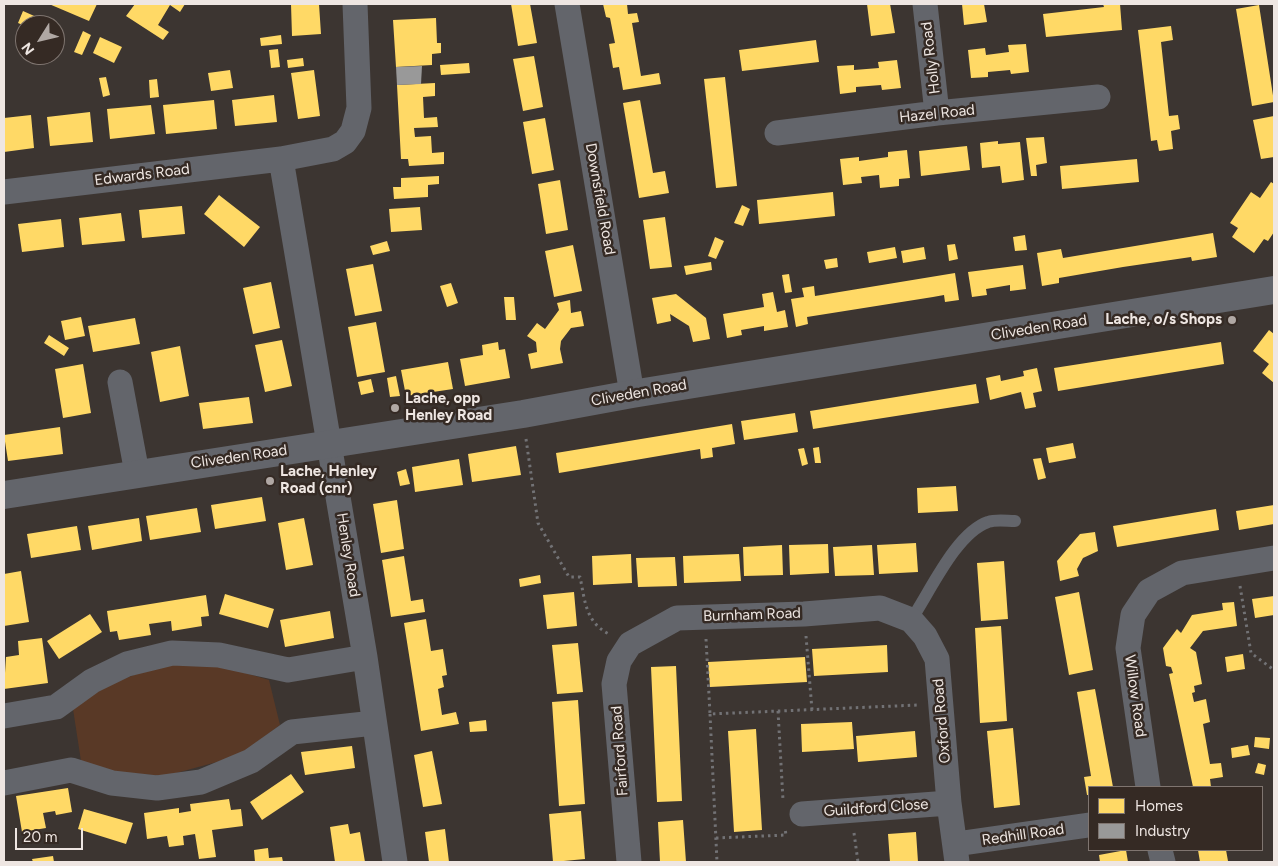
<!DOCTYPE html>
<style>
body{margin:0}
#map{position:relative;width:1278px;height:866px;overflow:hidden;background:#3c3531;font-family:Figtree,sans-serif}
canvas{display:block}
.frame{position:absolute;inset:0;border:5px solid #eee6e2;pointer-events:none}
.legend{position:absolute;left:1088px;top:786px;width:175px;height:65px;box-sizing:border-box;background:#352a24;border:1px solid #7f7570;margin:0;padding:6px 9px;list-style:none;font-size:15px;color:#eee6e2}
.legend li{display:flex;align-items:center;gap:10px;height:25px}
.legend b{width:25px;border:1px solid #7f7570}
.north{position:absolute;left:15px;top:15px;width:50px;height:50px;box-sizing:border-box;background:#352a24;border:1px solid #7f7570;border-radius:50%;rotate:234deg;font-size:14px;font-weight:700;line-height:20px;text-align:center;color:#eee6e2}
.north::after{content:'';display:block;margin:auto;width:18px;height:22px;background:#b0a8a4;clip-path:polygon(50% 0,100% 100%,50% 72%,0 100%)}
.scale{position:absolute;left:15px;top:828px;width:68px;height:22px;box-sizing:border-box;border:2px solid #eee6e2;border-top:0;padding-left:6px;font-size:15px;line-height:18px;white-space:nowrap;color:#eee6e2;-webkit-text-stroke:4px #352a24;paint-order:stroke}
</style>
<div id="map">
<canvas width="1278" height="866"></canvas>
<div class="frame"></div>
<ul class="legend">
<li><b style="height:14px;background:#ffd966"></b>Homes</li>
<li><b style="height:14px;background:#999"></b>Industry</li>
</ul>
<div class="north">N</div>
<div class="scale">20 m</div>
</div>
<script>
const c = document.querySelector('canvas').getContext('2d');
c.lineJoin = 'round';
function paint(path, color) { c.fillStyle = color; c.fill(path, 'evenodd'); }
function strokePath(path, color, width, dash) { c.strokeStyle = color; c.lineWidth = width; c.lineCap = dash ? 'butt' : 'round'; c.setLineDash(dash || []); c.stroke(path); }
function drawText(font, color, halo, rows, align = 'center') {
  c.font = font + ' Figtree,sans-serif'; c.lineWidth = 5; c.setLineDash([]); c.textBaseline = 'middle'; c.strokeStyle = halo; c.fillStyle = color; for (const [text, x, y, turn = 0] of rows) {
    c.save(); c.translate(x, y); c.rotate((+turn || 0) * Math.PI / 180); c.textAlign = isNaN(turn) ? turn : align; if (halo) c.strokeText(text, 0, 0); c.fillText(text, 0, 0); c.restore();
  }
}
paint(new Path2D(`
 M163,665H218L269,680L280,725L239,756L165,776L116,772L81,761L73,709C99,686 130,676 163,665Z`), '#593926');
paint(new Path2D(`
 M49,4H97L89,21Z
 M135,4H185L180,12L170,5L158,25L169,32L163,40L126,16Z
 M291,4H319L321,34L292,36Z
 M511,4H530L537,43L518,46Z
 M603,4H627L628,14L637,13L639,22L632,23L641,76L659,73L661,84L623,90L619,67L613,68L609,44L615,43L610,18L606,17Z
 M867,4H890L895,33L871,36Z
 M962,4H984L987,22L964,25Z
 M1103,4H1120L1122,30L1046,37L1043,14L1104,7Z
 M1259,5L1274,102L1252,106L1236,9Z
 M23,11L41,19L38,25L25,26L18,23Z
 M436,18L437,43H441V53L432,54V65L396,67L393,20Z
 M1171,26L1173,40L1161,42L1169,116L1178,115L1180,129L1171,131L1173,149L1159,151L1157,140L1151,141L1138,30Z
 M83,31L91,35L82,55L74,52Z
 M281,35L282,44L261,46L260,38Z
 M100,37L122,47L114,63L93,53Z
 M816,40L819,62L742,71L739,50Z
 M1026,44L1029,72L1011,74L1010,70L988,72V77L971,78L968,50L985,48L986,55L1009,52L1008,45Z
 M278,49L280,67L271,68L269,50Z
 M534,56L543,107L523,111L513,59Z
 M303,58L304,66L288,68L287,60Z
 M897,60L901,88L882,90L881,85L856,87V92L840,94L837,66L854,65V70L879,68L878,62Z
 M469,63L470,73L441,75L440,65Z
 M230,70L233,88L211,91L208,73Z
 M314,70L320,116L298,119L291,73Z
 M106,77L110,95L103,97L99,78Z
 M725,77L737,186L716,188L704,79Z
 M157,79L159,97L150,98L149,80Z
 M435,83V96L423,97L424,118L437,117L438,127L414,128L415,137L431,136L432,153L444,152V164L409,166L408,159H401L397,85Z
 M274,95L277,122L235,126L232,100Z
 M214,100L217,129L166,134L163,105Z
 M640,100L653,173L665,171L669,193L639,198L623,103Z
 M151,105L155,134L110,139L107,109Z
 M90,112L93,142L50,146L47,117Z
 M31,115L34,148L4,152V118Z
 M1274,116V157L1261,159L1253,120Z
 M545,118L554,170L532,174L523,122Z
 M1044,137L1047,163L1036,165L1037,176H1031L1026,138Z
 M998,141V144L1020,142L1024,180L1002,183L1000,166L982,168L980,143Z
 M967,146L970,170L921,176L919,151Z
 M907,150L910,178L899,179V186L880,188L879,175L861,177L862,183L843,185L840,159L859,157V161L888,157V152Z
 M1137,159L1139,182L1062,189L1060,166Z
 M439,176V184L428,185V197L394,199L393,187H401V178Z
 M560,180L568,230L546,234L538,184Z
 M1271,182L1274,184V232L1268,241L1264,239L1254,253L1232,237L1238,228L1230,223L1251,192L1260,198Z
 M833,192L835,216L759,224L757,200Z
 M219,195L260,227L244,247L204,214Z
 M742,205L750,209L743,226L734,223Z
 M182,206L185,234L142,238L139,210Z
 M420,207L422,230L391,232L389,209Z
 M121,213L125,241L82,245L79,218Z
 M665,217L672,267L650,269L643,220Z
 M61,219L64,247L22,252L18,224Z
 M1213,233L1217,257L1192,261L1191,257L1123,267L1059,278V283L1042,286L1037,253L1061,249L1063,258Z
 M1025,235L1027,250L1015,251L1013,237Z
 M715,237L724,241L716,259L708,256Z
 M387,241L390,251L373,255L370,246Z
 M955,244L958,259L949,261L947,245Z
 M573,245L582,291L554,297L545,251Z
 M895,247L897,258L869,263L867,252Z
 M924,247L926,259L903,263L901,251Z
 M837,258L838,267L826,269L824,260Z
 M711,262L712,270L686,275L684,266Z
 M373,264L382,311L355,316L346,269Z
 M1023,265L1026,289L1010,291V285L986,289L987,295L972,297L968,272Z
 M955,273L959,300L945,302L944,295L933,297L807,317L808,324L796,327L791,299L804,297L802,288L814,286L815,296Z
 M789,274L792,292L785,293L782,275Z
 M271,282L280,328L253,334L243,288Z
 M451,283L458,303L447,307L440,286Z
 M773,292L777,312L785,310L788,327L764,331V326L741,330L742,335L727,338L723,314L764,307L762,294Z
 M676,294L706,318L710,339L693,342L689,326L670,314L671,321L657,324L652,298Z
 M504,297H514L516,320H506Z
 M570,300L571,313L581,311L584,326L571,328L561,341L560,349L563,363L531,369L528,354L537,352L536,342L527,336L537,323L545,329L559,310L557,303Z
 M81,317L85,336L65,340L61,321Z
 M135,318L140,344L93,352L88,326Z
 M376,322L385,372L357,377L348,327Z
 M1269,330L1274,334V383L1262,373L1269,364L1253,351Z
 M49,335L69,348L64,356L44,343Z
 M282,340L292,386L265,392L255,345Z
 M498,342L499,350L505,349L510,378L465,386L460,359L483,355L482,345Z
 M1221,342L1224,364L1058,391L1054,368Z
 M180,346L189,396L160,402L151,352Z
 M448,362L453,389L406,396L401,370Z
 M83,364L91,413L63,418L55,369Z
 M1037,368L1042,391L1033,393L1036,407L1025,409L1021,392L990,400L986,378L1000,375L1001,381L1024,376L1023,371Z
 M396,376L400,396L390,397L387,378Z
 M371,379L374,392L361,395L358,382Z
 M976,384L979,403L813,429L810,411Z
 M249,397L253,423L203,429L199,403Z
 M795,413L798,432L744,440L741,421Z
 M732,424L735,444L712,448L713,457L701,459L700,449L559,473L556,453Z
 M60,427L63,454L8,461L4,435Z
 M1073,443L1076,458L1049,463L1046,448Z
 M516,446L521,475L472,482L468,454Z
 M819,447L821,463H815L813,448Z
 M804,448L808,464L802,466L798,449Z
 M1041,458L1046,478L1038,480L1033,459Z
 M459,459L463,485L415,492L412,467Z
 M406,469L410,484L400,486L397,472Z
 M956,486L958,511L918,513L917,488Z
 M262,497L266,521L215,529L211,505Z
 M397,500L404,549L381,553L373,504Z
 M1274,505V524L1239,530L1236,511Z
 M197,508L201,532L150,540L146,516Z
 M1216,509L1219,530L1117,547L1113,526Z
 M139,518L142,541L92,550L88,526Z
 M304,518L313,565L286,570L278,523Z
 M77,526L81,550L31,558L27,534Z
 M1095,532L1098,551L1083,558L1077,569L1079,576L1060,581L1057,561L1080,534Z
 M916,543L918,572L879,574L877,545Z
 M828,544L829,573L790,575L789,545Z
 M782,545L783,575L744,576L743,547Z
 M872,545L874,575L835,576L833,547Z
 M631,554L632,583L593,585L592,556Z
 M739,554L741,581L684,583L683,556Z
 M404,556L411,601L423,599L425,612L391,617L382,560Z
 M675,557L677,586L638,587L636,558Z
 M1004,561L1008,619L981,621L977,563Z
 M21,571L29,622L4,626V574Z
 M540,575L541,583L520,587L519,579Z
 M574,592L577,626L547,629L543,595Z
 M1079,592L1093,670L1069,675L1055,597Z
 M225,594L274,609L268,628L219,614Z
 M206,595L209,616L201,617L202,626L172,631L171,621L149,624L151,635L119,640L117,631L110,632L107,611Z
 M1274,596V615L1255,618L1252,599Z
 M1234,602L1237,626L1203,631L1190,648L1196,652L1202,684L1194,686L1195,692L1192,693L1194,702L1206,699L1210,722L1203,724L1210,764L1221,763L1223,777L1210,779L1211,787H1193L1169,674L1173,673L1171,667L1166,666L1163,648L1177,629L1181,633L1192,615L1223,610L1222,603Z
 M330,611L334,638L285,647L280,620Z
 M90,614L102,632L59,659L47,641Z
 M426,619L431,651L443,649L447,675L442,676L444,687L438,689L442,715L456,712L459,724L421,731L404,623Z
 M1001,626L1007,721L980,723L975,628Z
 M42,638L48,683L4,689L6,657L19,655L18,641Z
 M578,643L583,692L557,694L552,645Z
 M887,645L888,672L814,676L812,649Z
 M1243,654L1245,669L1227,672L1225,657Z
 M805,657L807,682L710,687L708,662Z
 M676,666L682,801L657,802L651,667Z
 M1095,689L1113,787H1089V795H1087L1084,777L1091,776L1077,692Z
 M578,700L585,804L559,806L552,702Z
 M486,720L487,731L470,732L469,722Z
 M852,722L854,749L802,752L801,724Z
 M1013,728L1020,805L994,808L987,731Z
 M756,729L762,830L734,832L728,731Z
 M915,731L917,757L858,762L856,736Z
 M1255,737L1270,738L1269,749L1254,747Z
 M1248,745L1250,755L1232,758L1231,748Z
 M352,746L355,768L305,775L301,752Z
 M432,751L442,804L423,807L414,755Z
 M1258,763L1266,765L1264,775L1255,773Z
 M291,774L304,792L262,820L250,802Z
 M68,788L72,812L56,815L55,811L43,813L46,828L22,832L16,796Z
 M229,799L231,810L241,809L243,826L212,830L216,857L199,859L195,834L183,836L184,845L169,847L167,836L147,839L144,813L179,808V813L191,811L190,804Z
 M84,809L133,823L126,844L78,829Z
 M581,811L585,859L553,862L549,814Z
 M683,820L686,862H660L658,822Z
 M348,824L350,834L360,832L365,862H335L330,827Z
 M445,829L449,862H429L425,832Z
 M916,832L918,862H890L888,834Z
 M268,848L269,858L282,857L283,862H255L254,850Z
 M1126,850L1128,862H1100L1099,855Z
 M1198,850H1226L1228,861L1200,862Z
 M53,856L54,862H33L32,859Z`), '#ffd966');
paint(new Path2D(`
 M422,66L421,84L397,85L396,67Z`), '#999');
strokePath(new Path2D(`
 M526,439L538,523L569,577H580C585,600 585,622 609,634
 M1240,586L1251,653L1274,670
 M806,636L812,710
 M706,639L710,714L918,705
 M778,711L783,800
 M710,714L717,862
 M854,833L858,862
 M716,838L786,835L785,829`), '#727275', 3, [2.5, 4]);
strokePath(new Path2D(`
 M911,620C930,592 956,533 988,522C996,519 1007,521 1015,521`), '#63656b', 12);
strokePath(new Path2D(`
 M567,4L632,394
 M925,4L937,113
 M777,133L937,113L1098,97
 M281,159L365,657L395,862
 M4,192L281,159L333,149L345,142L353,131L359,108L355,4
 M120,382L137,473
 M4,716L56,707L92,681L127,664L172,653L219,655L288,670L365,657
 M4,783L71,770L112,783L157,788L201,782L251,761L292,732L374,723
 M1148,787L1128,648L1133,615L1149,591L1182,573L1274,558
 M802,814L949,803
 M956,844L1089,825
 M1160,850L1163,862
 M629,862L614,684L619,661L630,644L677,618L804,614L880,608L911,620L925,636L937,659L949,803L957,862`), '#63656b', 25);
strokePath(new Path2D(`
 M4,495L523,414L632,394L1274,290`), '#63656b', 28);
for (const [x, y, r, color] of [
 [1232,320,5,"#b0a8a4"],
 [395,408,5,"#b0a8a4"],
 [270,481,5,"#b0a8a4"]
]) { const dot = new Path2D(); dot.arc(x, y, r, 0, 2 * Math.PI); c.fillStyle = color; c.fill(dot); strokePath(dot, '#352a24', 2); }
drawText('15px', '#eee6e2', '#352a24', [
 ["Holly Road",931,58,-97],
 ["Hazel Road",937,114,-6],
 ["Edwards Road",142,175,-7],
 ["Downsfield Road",600,199,80],
 ["Cliveden Road",1039,328,-9],
 ["Cliveden Road",639,393,-10],
 ["Cliveden Road",239,457,-8],
 ["Henley Road",348,555,81],
 ["Burnham Road",752,615,-2],
 ["Willow Road",1135,696,82],
 ["Oxford Road",942,721,-95],
 ["Fairford Road",620,751,-94],
 ["Guildford Close",876,808,-4],
 ["Redhill Road",1023,835,-8]
]);
drawText('bold 15px', '#eee6e2', '#352a24', [
 ["Lache, o/s Shops",1222,320,"right"],
 ["Lache, opp",405,399],
 ["Henley Road",405,416],
 ["Lache, Henley",280,472],
 ["Road (cnr)",280,489]
], 'left');
</script>
